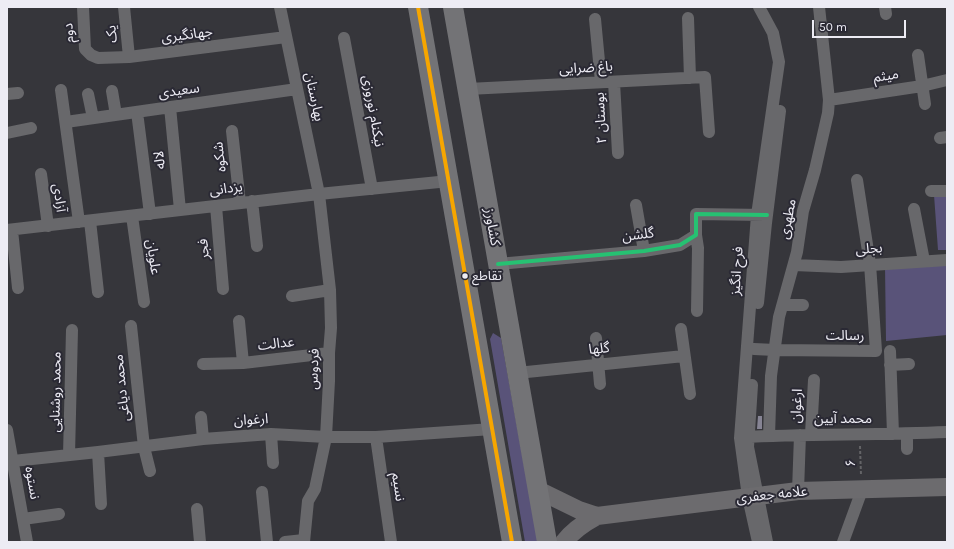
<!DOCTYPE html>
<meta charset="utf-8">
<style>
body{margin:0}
#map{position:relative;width:954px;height:549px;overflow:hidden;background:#36363b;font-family:Karla,sans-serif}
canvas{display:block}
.frame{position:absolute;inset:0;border:8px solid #edecf4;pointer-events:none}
.scale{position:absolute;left:812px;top:20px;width:94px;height:18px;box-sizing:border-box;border:2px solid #edecf4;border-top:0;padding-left:5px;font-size:12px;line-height:14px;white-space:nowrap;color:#edecf4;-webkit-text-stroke:3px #2a2934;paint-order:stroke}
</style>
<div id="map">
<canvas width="954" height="549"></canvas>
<div class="frame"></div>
<div class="scale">50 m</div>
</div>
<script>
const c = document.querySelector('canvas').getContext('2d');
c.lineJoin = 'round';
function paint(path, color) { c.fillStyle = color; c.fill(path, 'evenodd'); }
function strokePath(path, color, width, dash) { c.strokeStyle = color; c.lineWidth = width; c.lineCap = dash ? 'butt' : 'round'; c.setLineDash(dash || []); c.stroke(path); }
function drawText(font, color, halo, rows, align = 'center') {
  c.font = font + ' Karla,"Noto Sans Arabic",sans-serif'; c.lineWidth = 4; c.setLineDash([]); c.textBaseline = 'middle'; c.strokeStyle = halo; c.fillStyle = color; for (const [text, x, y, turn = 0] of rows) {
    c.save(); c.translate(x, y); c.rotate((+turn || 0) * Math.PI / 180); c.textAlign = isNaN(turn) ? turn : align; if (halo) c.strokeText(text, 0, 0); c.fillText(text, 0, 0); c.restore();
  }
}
paint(new Path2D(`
 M947,194V250H938L934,195Z
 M947,261V335L886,341L885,266Z
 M493,333L501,338L538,542H525L490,339Z`), '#595379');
paint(new Path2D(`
 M758,416H762V429H757Z`), '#868494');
strokePath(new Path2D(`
 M860,446L861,475`), '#646467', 2, [3, 2]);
strokePath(new Path2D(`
 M83,7L85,49L91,55L98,58L129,57L286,37
 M124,7L129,57
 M280,7L319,194L330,290L331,328L329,353V381L326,437L315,489L308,501L304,542
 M885,7L886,14
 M688,18L690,78
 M595,19L601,82
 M344,38L372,189
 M918,55L925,104
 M614,82L618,153
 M468,89L705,77L709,132
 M61,90L79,222
 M112,91L116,115
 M7,94L18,93
 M88,94L93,118
 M829,100L922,86L947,80
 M170,107L180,210
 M137,112L150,214
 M66,122L297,89
 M232,131L240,203
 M7,133L31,128
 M940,138L947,137
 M41,174L48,226
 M931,191H947
 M252,201L257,246
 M636,205L644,251
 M216,206L223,289
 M914,209L924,261
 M132,216L144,302
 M90,221L98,292
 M7,230L319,194L449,181
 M12,230L18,288
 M696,235L698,248L697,311
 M498,264L644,251L680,245L696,235V214L765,215
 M794,265L841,267L947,260
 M292,296L330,290
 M758,303L766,223L780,111
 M783,305H803
 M239,321L243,363L329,353
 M131,326L144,447L150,471
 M681,329L690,394
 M596,338L600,384
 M754,349L775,350L876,351L870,264L857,180
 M890,351L893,434
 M203,364L243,363
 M890,365L909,364
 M517,373L684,356
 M752,385L748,447L767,542
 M201,417L203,439
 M7,430L27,542
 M271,434L273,463
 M811,434L814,380
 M769,436L771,376L779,317L797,252L803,211L815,170L828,113L829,100L819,7
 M376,437L391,542
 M742,437C811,434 879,435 947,432
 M907,449V434
 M98,452L101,504
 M69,455L72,330
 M13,461L98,452L203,439L271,434L326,437H376L492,429
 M798,491L800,435
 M262,492L267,542
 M197,509L200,542
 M23,519L59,514
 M285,542L304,540
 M758,542L748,497L740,438L757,215L779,62L773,33L759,7
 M843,542L862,490`), '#68686b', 12);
strokePath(new Path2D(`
 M538,490L579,510L597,516
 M564,542C573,530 584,523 597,516L798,491L947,487`), '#6c6b6e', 18);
strokePath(new Path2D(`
 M418,7L512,542
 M453,7L547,542`), '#737376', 20);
strokePath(new Path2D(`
 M418,7L512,542`), '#f7a600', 4);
strokePath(new Path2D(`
 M498,264L644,251L680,245L696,235V214L767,215`), '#26c172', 4);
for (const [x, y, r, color] of [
 [465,276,3.5,"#edecf4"]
]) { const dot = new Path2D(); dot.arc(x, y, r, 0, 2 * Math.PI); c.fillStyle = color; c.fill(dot); strokePath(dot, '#2a2934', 1.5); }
drawText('13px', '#edecf4', '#2a2934', [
 ["تقاطع",472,276]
], 'left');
drawText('14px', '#edecf4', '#2a2934', [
 ["دوم",69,33,-94],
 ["یک",112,34,-95],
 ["جهانگیری",187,35,-7],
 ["باغ ضرایی",586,68,-3],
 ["میثم",886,76,-9],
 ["سعیدی",179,91,-8],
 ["بهارستان",314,97,78],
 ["نیکنام نوروزی",373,111,80],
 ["بوستان ۲",601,118,-93],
 ["شکوه",220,157,-97],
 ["لاله",160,160,-96],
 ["یزدانی",226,189,-7],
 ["آزادی",59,198,82],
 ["مطهری",788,219,-79],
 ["کشاورز",492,227,80],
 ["گلشن",638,235,-7],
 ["فجر",204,249,-95],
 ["بجلی",869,249,-4],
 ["علویان",153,257,82],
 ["فرح انگیز",737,271,-86],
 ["رسالت",845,336],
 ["عدالت",276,344,-6],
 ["گلها",599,349,-6],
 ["فردوس",314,369,-88],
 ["محمد دیاغی",122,388,-96],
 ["محمد روشنایی",56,392,-89],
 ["ارغوان",797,406,-87],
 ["محمد آیین",843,419],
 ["ارغوان",251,420,-3],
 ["۶",851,463,-93],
 ["نستوه",32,483,80],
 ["نسیم",398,487,82],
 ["علامه جعفری",772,495,-6]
]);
</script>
